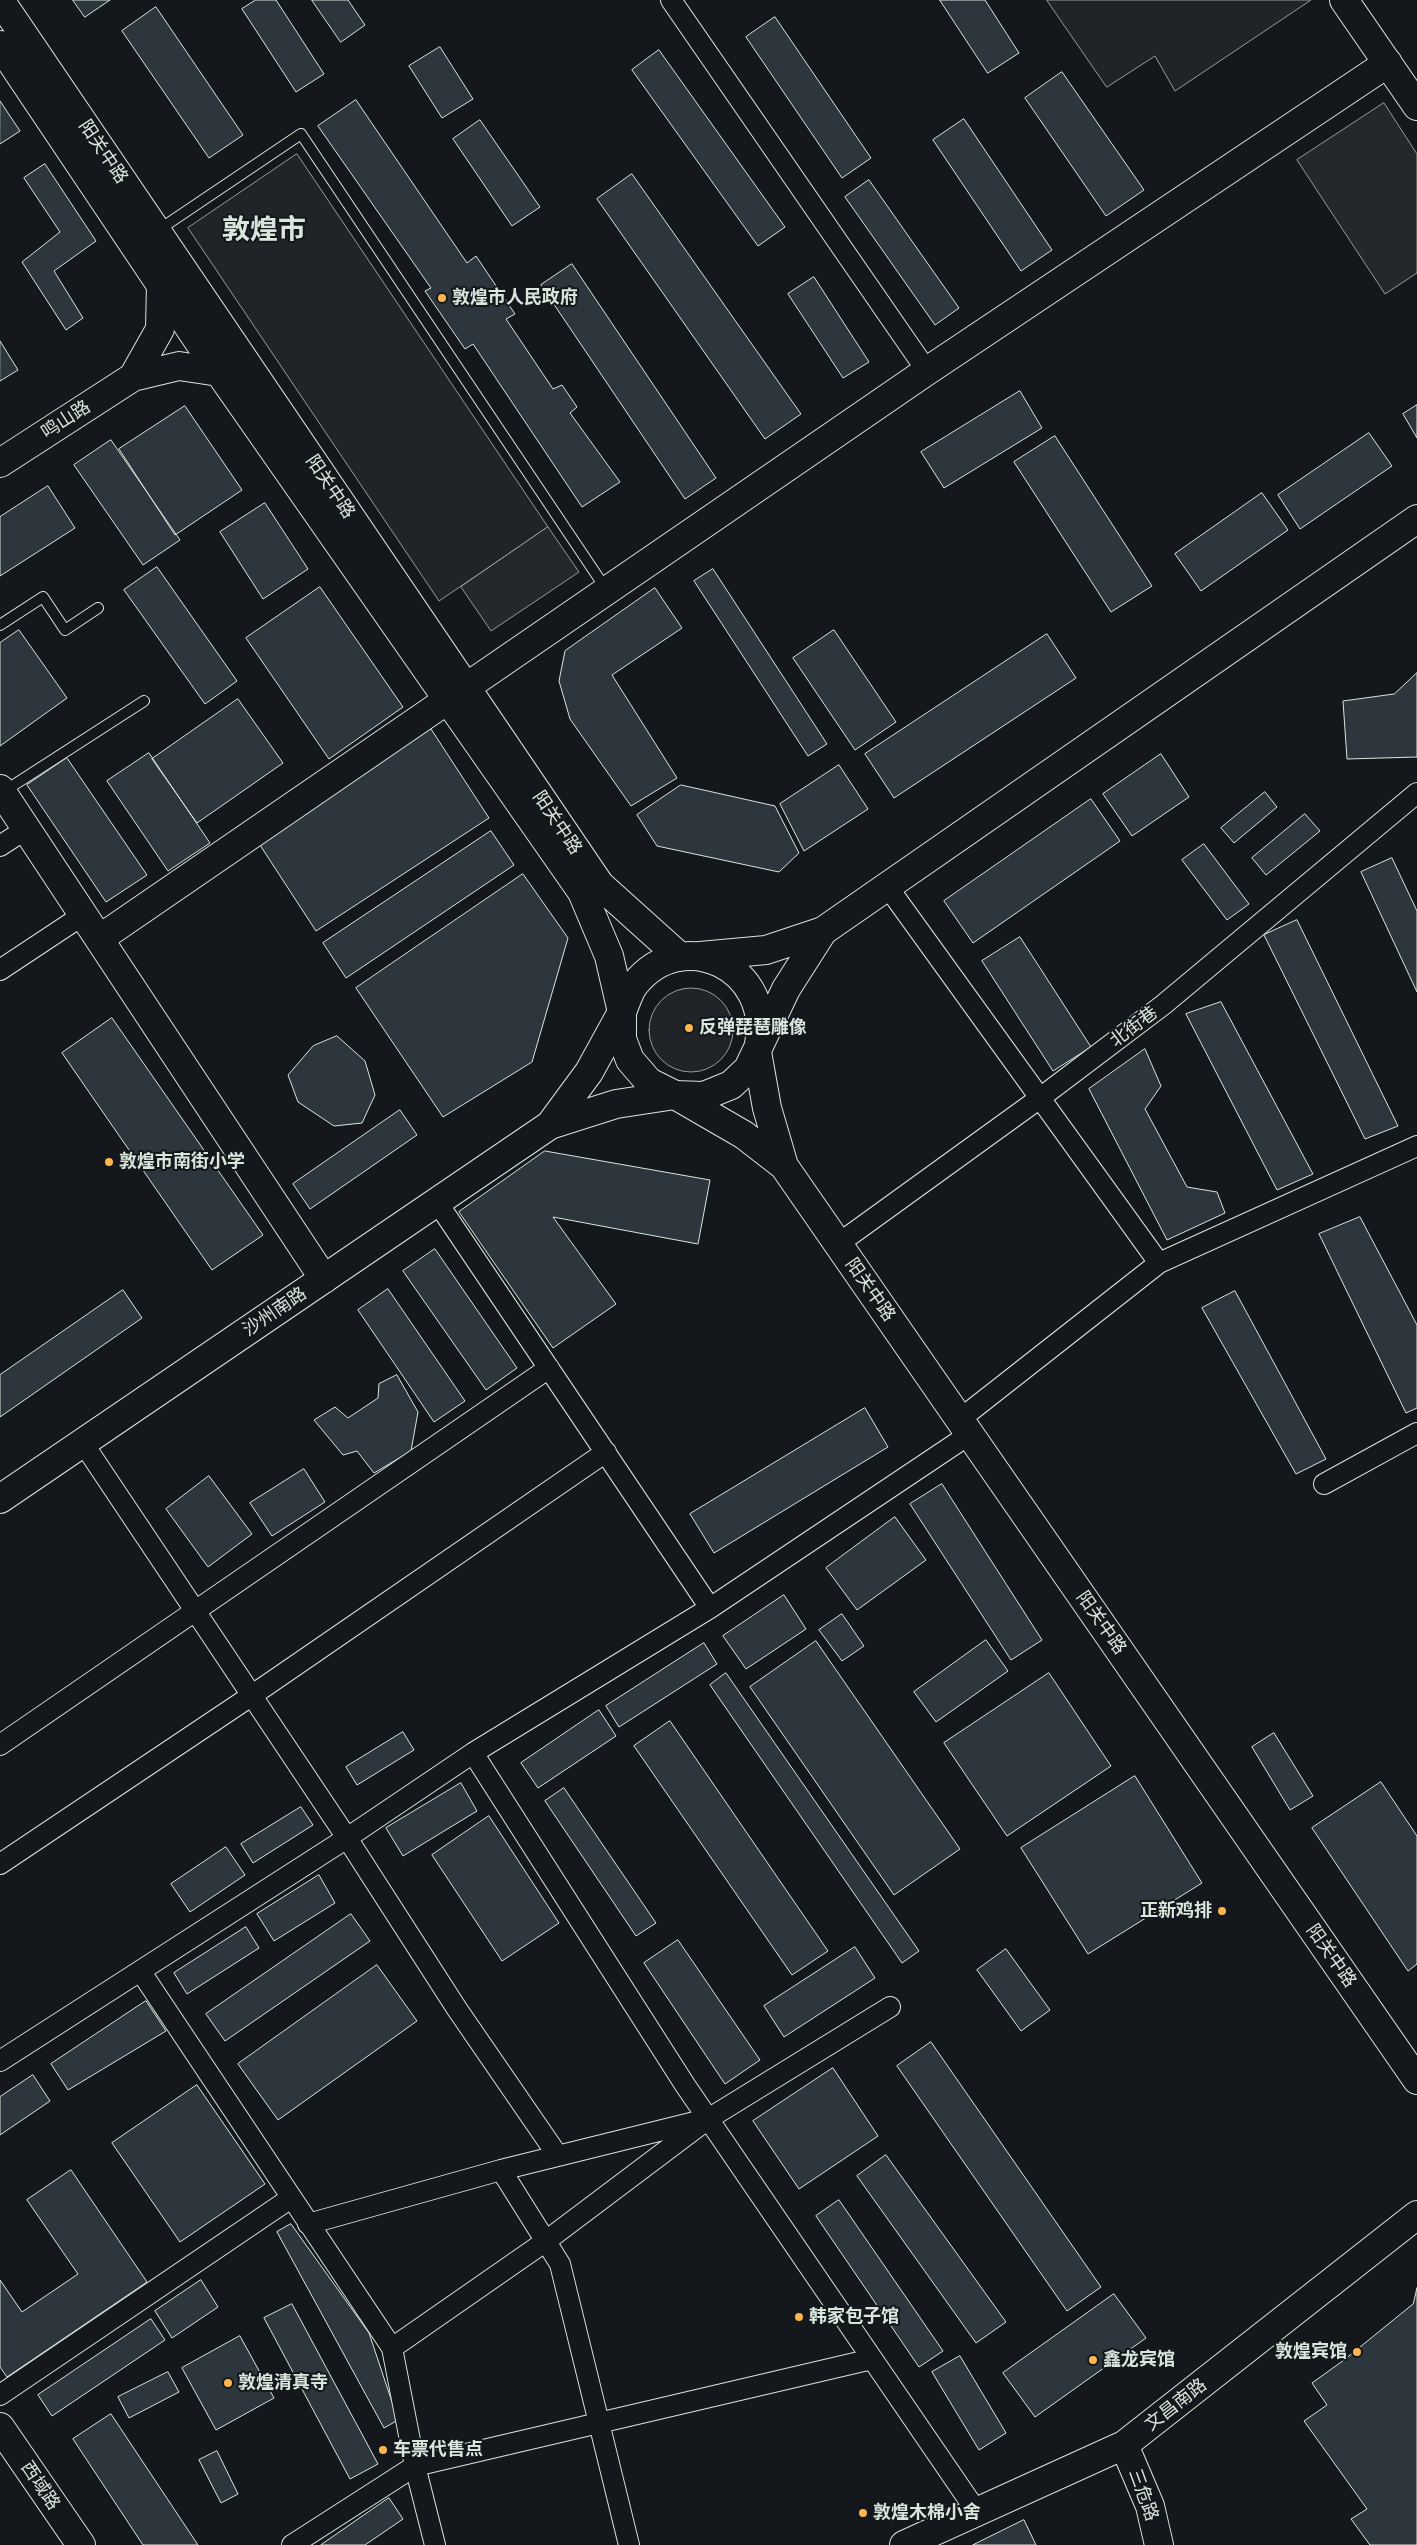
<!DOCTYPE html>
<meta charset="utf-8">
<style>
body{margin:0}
canvas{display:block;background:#14181c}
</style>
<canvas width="1417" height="2545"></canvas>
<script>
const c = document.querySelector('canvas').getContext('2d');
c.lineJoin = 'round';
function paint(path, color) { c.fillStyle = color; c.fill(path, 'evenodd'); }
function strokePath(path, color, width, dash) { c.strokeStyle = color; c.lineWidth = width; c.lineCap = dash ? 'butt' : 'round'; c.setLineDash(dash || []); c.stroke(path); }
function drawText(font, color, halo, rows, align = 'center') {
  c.font = font + ' Rubik,"Noto Sans SC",sans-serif'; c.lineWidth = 4; c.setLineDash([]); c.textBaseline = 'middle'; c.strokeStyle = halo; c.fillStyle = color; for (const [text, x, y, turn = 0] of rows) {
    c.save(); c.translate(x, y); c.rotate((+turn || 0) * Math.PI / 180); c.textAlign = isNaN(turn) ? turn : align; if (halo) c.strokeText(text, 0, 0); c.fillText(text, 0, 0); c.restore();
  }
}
const green = new Path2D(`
 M1047,0H1311L1175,91L1155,56L1107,87Z
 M297,154L548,527L439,601L188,228Z
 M649 1030a42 42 0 1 1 84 0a42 42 0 1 1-84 0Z`);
paint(green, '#202428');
strokePath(green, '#939e99', 1);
const parking = new Path2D(`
 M1384,103L1417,154V273L1385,294L1297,160Z
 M548,527L579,572L491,631L461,587Z`);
paint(parking, '#24282b');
strokePath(parking, '#939e99', 1);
const building = new Path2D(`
 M73,0H110L85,17Z
 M256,0H276L324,74L296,92L242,9Z
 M312,0H348L365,25L341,42Z
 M940,0H985L1019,53L988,73Z
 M156,7L243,135L209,158L122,31Z
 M775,17L871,158L842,178L746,37Z
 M440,47L473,99L442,118L409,66Z
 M659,50L785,227L758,246L632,70Z
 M1062,72L1144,190L1106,216L1025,98Z
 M356,100L467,263L476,256L515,314L506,319L553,389L562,385L577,407L570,413L620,482L582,507L473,344L465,349L425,291L431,288L318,126Z
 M0,101L20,131L0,144Z
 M964,119L1052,250L1021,271L933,140Z
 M480,120L540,207L512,226L453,139Z
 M45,164L96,241L54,271L83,318L66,330L22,262L60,232L24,178Z
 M632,174L801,414L765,439L597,199Z
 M869,180L959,308L935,325L845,197Z
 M572,264L716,478L685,499L541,285Z
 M814,277L869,362L843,378L788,294Z
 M0,341L18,370L0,381Z
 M1020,391L1042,428L944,488L921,452Z
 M1417,405V438L1403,414Z
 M185,406L242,490L175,535L119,449Z
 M1369,433L1392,466L1300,529L1278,495Z
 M1055,436L1152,586L1111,612L1014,462Z
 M111,440L180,540L143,565L74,465Z
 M48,486L75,528L0,576V517Z
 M1262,493L1288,530L1201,591L1175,554Z
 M265,503L308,569L263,599L220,532Z
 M157,567L237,681L205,704L124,590Z
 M713,569L827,744L808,756L694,581Z
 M320,587L403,707L329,759L246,638Z
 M655,588L682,628L612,675L677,778L631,806L570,719L559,681L565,651Z
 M19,630L67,698L0,746V643Z
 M834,630L896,722L855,750L793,658Z
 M1047,634L1076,678L894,798L865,754Z
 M1417,673V757L1347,759L1343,701L1394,694Z
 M238,699L283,763L197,823L152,759Z
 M431,729L489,818L316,931L258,842Z
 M149,753L210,843L168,871L107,781Z
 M1161,754L1189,797L1132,836L1103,794Z
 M67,758L147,875L106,902L27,785Z
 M839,765L868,809L804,851L780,804Z
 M681,785L775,806L799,853L779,872L657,846L637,815Z
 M1265,792L1277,807L1234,843L1221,828Z
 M1091,799L1120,841L973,943L944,901Z
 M1305,814L1320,831L1266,875L1252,858Z
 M491,831L514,865L346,978L323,943Z
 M1204,844L1249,904L1227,920L1182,860Z
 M1392,858L1417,911V992L1361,872Z
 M523,874L568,938L532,1062L443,1117L356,988Z
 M1297,920L1398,1126L1365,1139L1264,935Z
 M1020,937L1091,1047L1053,1071L982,961Z
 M1221,1002L1313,1174L1277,1190L1186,1014Z
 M112,1018L263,1235L212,1270L62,1053Z
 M337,1036L365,1061L375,1095L362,1123L334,1126L298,1102L288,1075L313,1046Z
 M1145,1049L1161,1086L1145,1109L1187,1187L1217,1192L1225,1213L1167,1240L1089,1089Z
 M400,1110L417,1135L310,1209L293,1184Z
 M545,1151L710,1180L698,1244L553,1217L616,1304L553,1348L459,1212Z
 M1360,1217L1417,1325V1408L1406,1413L1319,1234Z
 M435,1249L517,1368L486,1390L403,1271Z
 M388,1289L465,1401L434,1422L358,1310Z
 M123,1290L142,1318L0,1417V1375Z
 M1235,1291L1326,1459L1296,1474L1202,1308Z
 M397,1375L418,1412L411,1451L374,1473L357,1451L343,1455L314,1420L335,1407L348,1418L378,1398L379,1384Z
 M865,1408L888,1447L714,1553L690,1514Z
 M304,1469L325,1502L272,1536L250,1503Z
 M209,1476L252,1534L208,1567L166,1509Z
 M942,1484L1042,1640L1011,1660L910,1504Z
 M895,1517L926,1560L857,1610L826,1568Z
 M784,1595L806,1629L746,1669L723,1636Z
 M842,1614L864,1646L842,1661L819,1630Z
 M986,1640L1008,1671L936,1722L914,1692Z
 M816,1641L960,1849L894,1895L750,1687Z
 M704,1643L717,1664L619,1727L606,1706Z
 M726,1673L919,1951L902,1963L710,1685Z
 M1049,1673L1111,1766L1007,1836L944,1743Z
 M599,1710L616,1736L538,1788L521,1763Z
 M670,1721L828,1951L792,1975L634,1746Z
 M403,1732L414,1750L357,1785L346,1767Z
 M1274,1733L1313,1796L1290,1810L1252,1747Z
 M1135,1776L1202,1883L1088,1954L1021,1848Z
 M1381,1782L1417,1836V1964L1408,1971L1312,1828Z
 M461,1783L477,1811L403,1856L386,1828Z
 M564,1788L656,1923L636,1936L545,1801Z
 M301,1807L313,1825L253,1863L241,1844Z
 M489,1816L559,1923L502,1961L432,1855Z
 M226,1847L245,1875L190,1912L171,1884Z
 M319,1875L335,1903L274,1941L257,1914Z
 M351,1914L370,1941L225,2041L206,2014Z
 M246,1927L259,1948L187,1994L174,1973Z
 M678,1940L760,2060L725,2084L644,1963Z
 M855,1947L875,1978L784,2037L764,2006Z
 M1006,1949L1050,2010L1021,2031L977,1970Z
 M377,1965L417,2021L278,2120L238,2064Z
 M146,2001L166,2031L68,2090L51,2064Z
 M931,2042L1101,2287L1067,2311L897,2066Z
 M833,2068L878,2136L799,2189L753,2121Z
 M33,2075L50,2101L0,2135V2097Z
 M197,2085L265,2184L180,2242L112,2143Z
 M886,2155L1006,2322L976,2343L857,2176Z
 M71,2170L147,2282L7,2377L0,2367V2280L22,2312L78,2274L27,2200Z
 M839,2200L943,2351L919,2367L816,2216Z
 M291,2224L369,2333L398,2420L384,2428L277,2232Z
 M201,2280L218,2307L172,2338L155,2311Z
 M1417,2288V2545H1370L1351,2519L1367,2509L1304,2421L1327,2405L1312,2383L1344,2360L1413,2304Z
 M1114,2294L1146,2338L1035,2417L1003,2373Z
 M292,2304L378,2464L350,2479L264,2318Z
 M151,2319L165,2340L52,2416L38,2395Z
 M240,2336L274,2398L216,2430L182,2368Z
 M960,2356L1006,2433L979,2450L932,2372Z
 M168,2372L179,2392L129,2418L118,2397Z
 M111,2414L198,2545H143L73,2439Z
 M217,2451L238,2494L221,2503L199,2460Z
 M389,2498L403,2519L365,2545H321Z
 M1024,2520L1036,2545H973Z`);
paint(building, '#2c363c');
strokePath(building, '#d8e6dc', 1);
const lane = new Path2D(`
 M157,231L301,134L606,589
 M0,625L43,597L65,630L98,608
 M3,792L144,701`);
const street = new Path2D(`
 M671,0L927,371
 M0,846L26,829
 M887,886L1159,1263
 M0,970L83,915
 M437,1202L710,1608
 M838,1244L1040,1098L1163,1005L1417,793
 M959,1420L1159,1263L1417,1146
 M1324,1484L1417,1433
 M0,1745L549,1368
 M473,1753L685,2085L977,2512
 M0,1864L251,1696L606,1452
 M141,1972L392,2348L415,2466L435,2545
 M0,2061L347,1838L83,1443
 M558,2156L457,2009L347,1838L473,1753L710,1608L970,1434
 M501,2170L560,2264L629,2545
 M308,2224L501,2170L699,2121
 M392,2348L546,2241L708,2119L890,2007
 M0,2395L291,2198
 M292,2545L415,2466L872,2359`);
const secondary = new Path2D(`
 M1344,0L1417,106
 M0,789L324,1279
 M99,939L927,371L1388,63
 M550,1125L589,1072L622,1012
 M0,1499L550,1125L616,1104L675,1095
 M0,2427L81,2545
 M1124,2445L1150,2506L1159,2545
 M904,2545L1124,2445L1417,2215`);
const primary = new Path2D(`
 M161,284L160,329L133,377L179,366L219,372
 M0,463L133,377
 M757,1052L767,1108L784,1166
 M675,1095L744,1135L784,1166L1417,2080`);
const highway = new Path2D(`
 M0,0L600,885L680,957
 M0,45L219,372L582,892L609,956L622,1012V1039L630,1060L649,1082L675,1095L704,1096L731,1085L748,1069L786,989L823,931
 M700,956L766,950L823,931L1417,519
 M622,1012C626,1003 629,991 635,984C683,924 773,968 759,1044`);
strokePath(lane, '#d8e6dc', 12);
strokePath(street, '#d8e6dc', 22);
strokePath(secondary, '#d8e6dc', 30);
strokePath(primary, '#d8e6dc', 30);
strokePath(highway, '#d8e6dc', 30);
strokePath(lane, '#14181c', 10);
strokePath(street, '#14181c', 20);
strokePath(secondary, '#14181c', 28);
strokePath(primary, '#14181c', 28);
strokePath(highway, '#14181c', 28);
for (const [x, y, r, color] of [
 [442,298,5,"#ffb74d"],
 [689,1028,5,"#ffb74d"],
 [109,1162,5,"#ffb74d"],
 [1222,1911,5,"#ffb74d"],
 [799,2317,5,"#ffb74d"],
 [1357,2352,5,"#ffb74d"],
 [1093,2360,5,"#ffb74d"],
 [228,2383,5,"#ffb74d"],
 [383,2450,5,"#ffb74d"],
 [863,2513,5,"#ffb74d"]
]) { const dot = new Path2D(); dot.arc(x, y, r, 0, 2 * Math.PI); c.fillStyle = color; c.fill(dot); strokePath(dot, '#14181c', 2); }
drawText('18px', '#d8e6dc', '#14181c', [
 ["阳关中路",103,152,56],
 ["鸣山路",66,420,-33],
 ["阳关中路",330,487,56],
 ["阳关中路",557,823,56],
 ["北街巷",1134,1027,-37],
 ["阳关中路",870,1290,55],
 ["沙州南路",275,1312,-34],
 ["阳关中路",1101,1623,55],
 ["阳关中路",1331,1956,55],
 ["文昌南路",1176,2405,-38],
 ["西域路",40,2486,56],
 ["三危路",1143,2495,70]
]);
drawText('bold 18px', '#d8e6dc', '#14181c', [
 ["敦煌市人民政府",452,298],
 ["反弹琵琶雕像",699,1028],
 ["敦煌市南街小学",119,1162],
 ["正新鸡排",1212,1911,"right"],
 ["韩家包子馆",809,2317],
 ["敦煌宾馆",1347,2352,"right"],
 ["鑫龙宾馆",1103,2360],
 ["敦煌清真寺",238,2383],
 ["车票代售点",393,2450],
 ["敦煌木棉小舍",873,2513]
], 'left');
drawText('bold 28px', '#d8e6dc', '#14181c', [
 ["敦煌市",264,231]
]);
</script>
